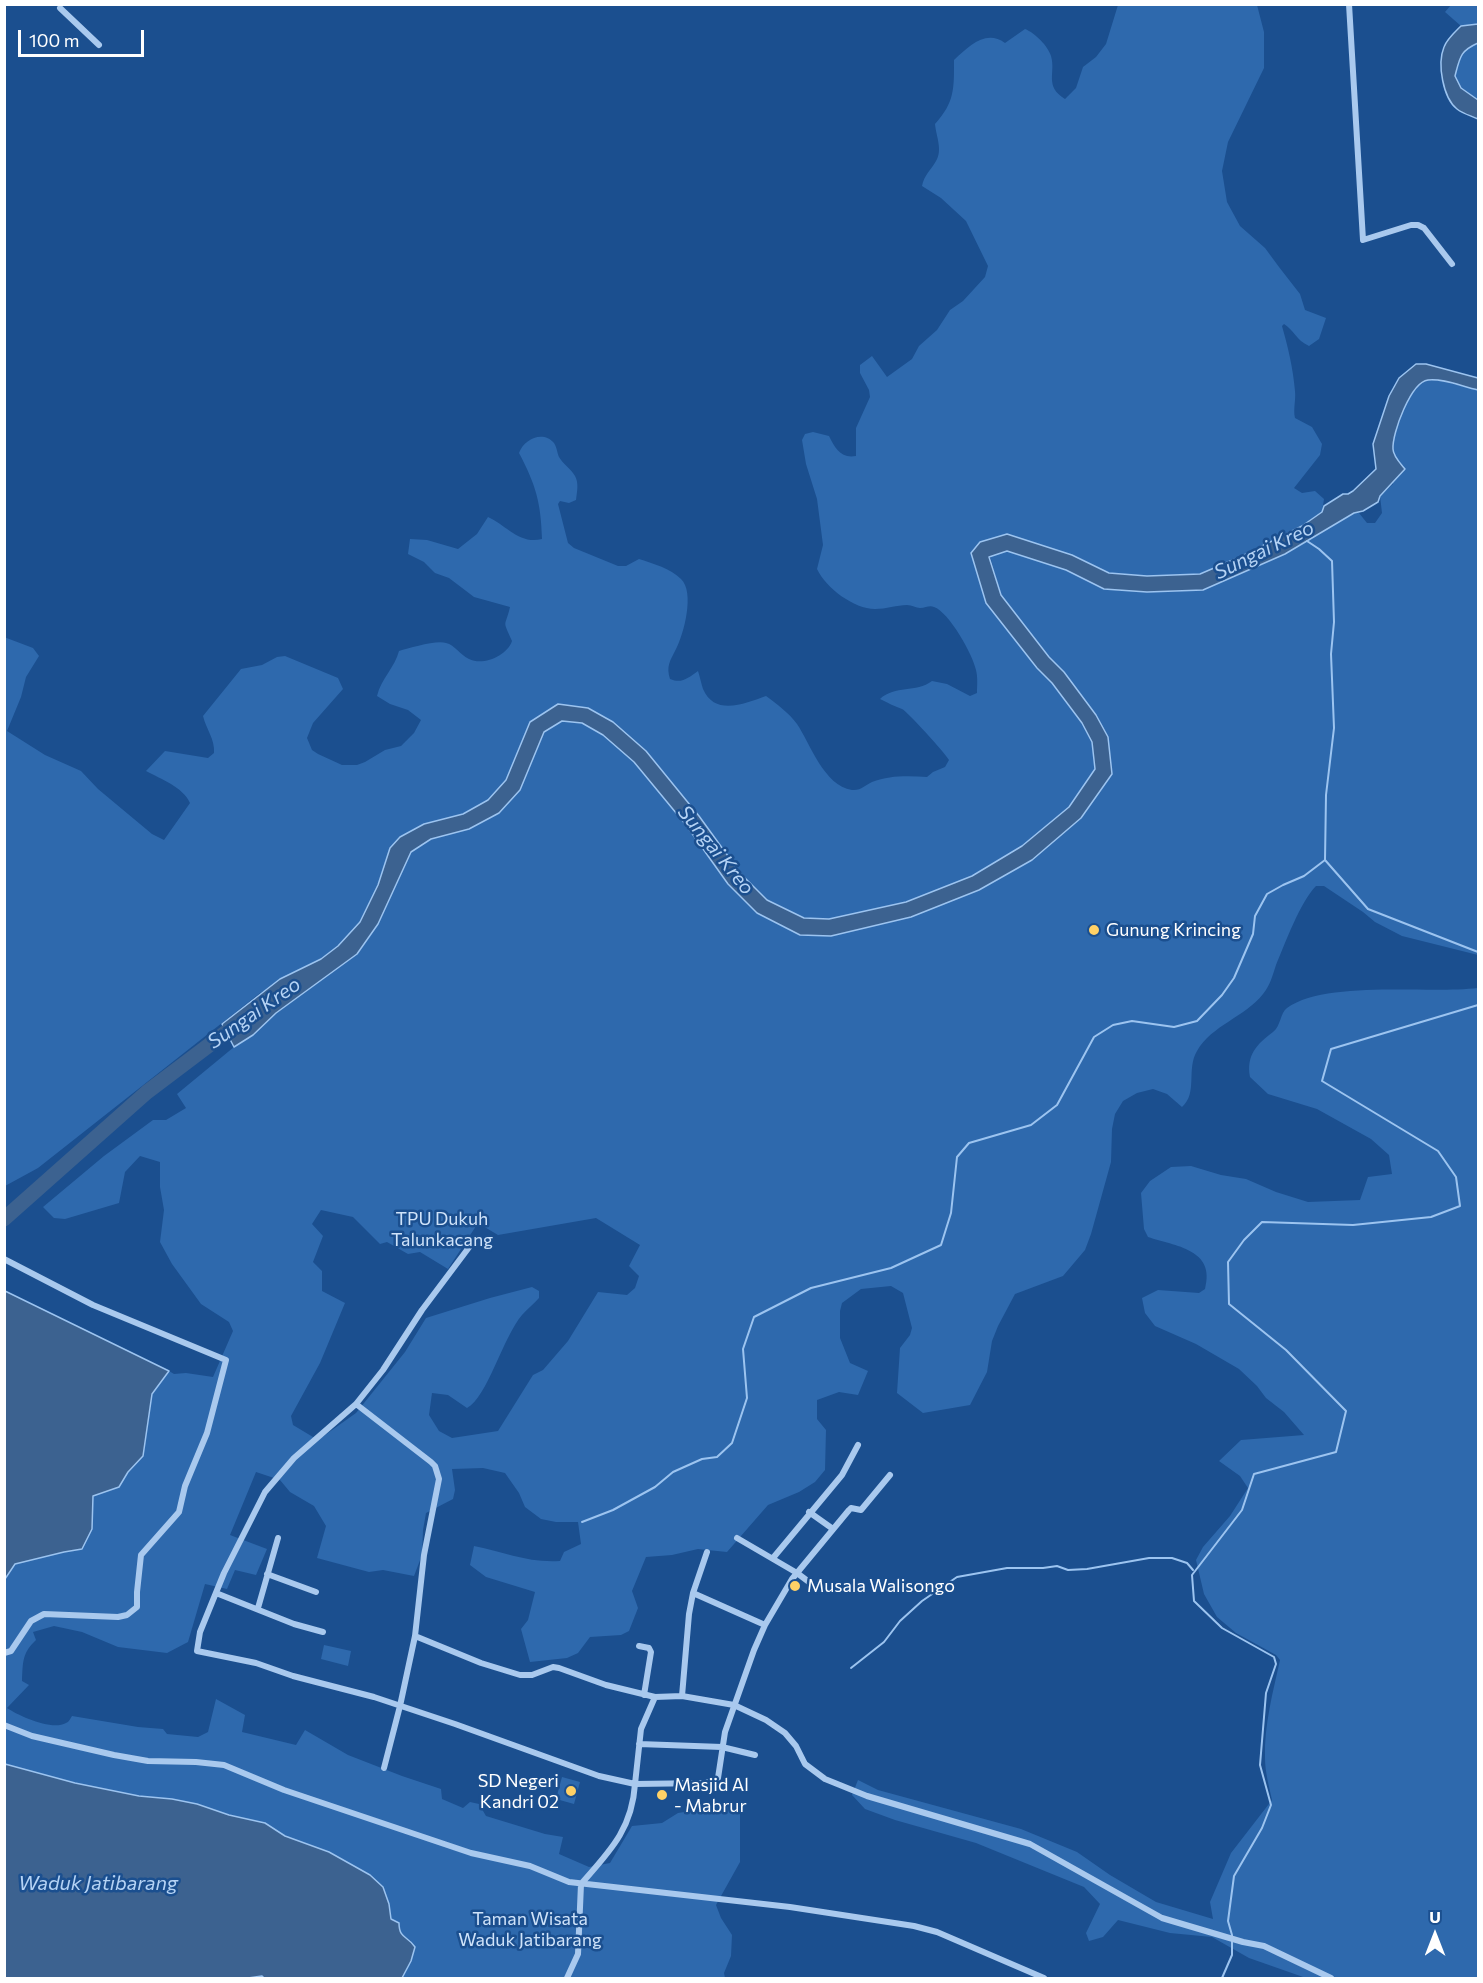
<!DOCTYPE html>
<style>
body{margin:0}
#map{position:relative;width:1483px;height:1983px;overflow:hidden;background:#1b4f8f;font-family:Commissioner,sans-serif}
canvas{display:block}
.frame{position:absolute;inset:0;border:6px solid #fff;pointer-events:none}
.north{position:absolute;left:1405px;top:1905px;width:60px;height:60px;-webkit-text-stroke:4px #1b4f8f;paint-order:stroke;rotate:0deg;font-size:16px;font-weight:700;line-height:24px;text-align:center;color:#fff}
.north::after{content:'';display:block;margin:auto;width:21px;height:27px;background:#fff;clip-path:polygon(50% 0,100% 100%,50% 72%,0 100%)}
.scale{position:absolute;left:18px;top:30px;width:126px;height:27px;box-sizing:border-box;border:3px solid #fff;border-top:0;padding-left:8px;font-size:18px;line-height:21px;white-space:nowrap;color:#fff;-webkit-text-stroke:4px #1b4f8f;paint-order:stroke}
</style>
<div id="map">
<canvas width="1483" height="1983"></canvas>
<div class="frame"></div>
<div class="north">U</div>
<div class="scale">100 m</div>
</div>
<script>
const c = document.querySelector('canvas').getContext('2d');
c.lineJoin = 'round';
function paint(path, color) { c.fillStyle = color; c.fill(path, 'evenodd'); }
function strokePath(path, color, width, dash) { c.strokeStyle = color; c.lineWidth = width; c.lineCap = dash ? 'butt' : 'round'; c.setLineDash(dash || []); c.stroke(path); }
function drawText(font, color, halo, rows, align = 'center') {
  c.font = font + ' Commissioner,sans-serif'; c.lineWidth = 5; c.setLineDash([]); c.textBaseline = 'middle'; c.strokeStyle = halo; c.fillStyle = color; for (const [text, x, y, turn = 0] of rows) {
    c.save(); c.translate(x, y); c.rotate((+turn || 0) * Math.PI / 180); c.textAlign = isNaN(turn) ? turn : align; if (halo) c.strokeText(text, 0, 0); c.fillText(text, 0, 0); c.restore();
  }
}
paint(new Path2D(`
 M1118,5H1257L1264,32V68L1228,142L1222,171L1227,202L1240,226L1265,248L1279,267L1300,294L1305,310L1326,318L1319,339L1309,346C1296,340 1294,330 1284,324L1282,326C1288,347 1293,368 1295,391C1296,400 1293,409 1295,418L1312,427L1322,444L1320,455L1294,488L1302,493L1315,491L1324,499L1322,512L1302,526L1242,556L1200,574L1147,576L1109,573L1072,555L980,542L986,603L1037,668L1052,683L1082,723L1092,742L1095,769L1069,807L1022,846L972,876L906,902L829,919L804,918L767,900L741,874L699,816L646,751L558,704L530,722L506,780L488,800L463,814L424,824L390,848L378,885L360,922L338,946L321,959L260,993L38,1168L5,1186L4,637L33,648L39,656L26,677L21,697L7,731L45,755L81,771L98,789L152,834L164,840L190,803C183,787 161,779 146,771L165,751L208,758L214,753C215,739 206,729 203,716L241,669L262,665L277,657L285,656L338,678L343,689L313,723L307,738L312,750L318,754L342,765H357L365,762L385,750L401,746L414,733L421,720L408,710L390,704L377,696C381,679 395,667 399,651C410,648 436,640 446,643C455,645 460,655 469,659C483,666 507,656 512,641C502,618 505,629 510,607L474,597L449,578L435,573L424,562L408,554L410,539L427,540L458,549L477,534L488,517C506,525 520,545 542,539C541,503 536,485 519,453C524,439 543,430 554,443C557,448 557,452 559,457C563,464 571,469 575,476C579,483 577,492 576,500L569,503L560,501L558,504L568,543L574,548L618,566H626L639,559C654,564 670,568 681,579C695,592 684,634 676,649C670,661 666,666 670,679C682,684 688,678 698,671C700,677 701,683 703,689C715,717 746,703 766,696C777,704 789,713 797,724C810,743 824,786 852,790C861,791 865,785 872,782C890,775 909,776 927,777L933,772L945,767L949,760C946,754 907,711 902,709C894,706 888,703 880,699C895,685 916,693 932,681L947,684L970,696L977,693C977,686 978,678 976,670C973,655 949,612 934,607C929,605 926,608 920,608C916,608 912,605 907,605C897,605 886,609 875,609C854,609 826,588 817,569L823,545L817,499L806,464L802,440L805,434L813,432L829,436C835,448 841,459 856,456V428L870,397L869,390L860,373V365L872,356L887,377L912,359L919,346L937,330L950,310L963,301L985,277L988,266L966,221L941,198L922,186C924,175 931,170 936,161C943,150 936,136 935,124C955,102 954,88 954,60C969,46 986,29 1005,43L1025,29C1035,33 1048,46 1051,56C1056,73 1044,86 1065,99L1076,88L1083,67L1096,57L1106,44Z
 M1451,5H1478V24L1461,26L1445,12Z
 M1478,43V100L1461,88L1455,76C1460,57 1460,51 1478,43Z
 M1425,380H1437L1478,390V955L1402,936L1375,922L1363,912L1324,886H1316C1300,902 1285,944 1276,965C1273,974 1270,986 1263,994C1245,1017 1212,1025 1197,1051C1186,1069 1198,1093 1182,1107L1167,1094L1153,1089L1137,1093L1123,1101L1115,1114L1112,1129L1111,1162L1091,1234L1085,1250L1063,1276L1015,1294L998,1326L992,1341L987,1372L970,1405L923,1413L897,1393L900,1348L910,1335L912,1328L903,1293L891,1286L861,1289L842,1303L840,1311V1338L850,1363L868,1371L858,1395L839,1392L817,1400V1419L826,1430L825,1470L815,1482L799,1492L768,1505L727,1552L698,1549L672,1555L646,1557L632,1591L638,1608L629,1631L621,1635L590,1637L578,1653L567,1658L530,1662L521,1629L528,1620L535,1592L486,1577L470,1565L474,1546C505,1552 527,1563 560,1561L564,1552L581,1544L578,1522H556L541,1519L525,1507L519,1493L505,1473L483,1468L452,1469L455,1490L453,1499L426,1513L423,1530L422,1555L414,1576L383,1570L369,1572L317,1558L326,1526L314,1506L290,1492L280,1480L256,1472L230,1535L267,1549L256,1575L235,1570L227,1589L205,1584L188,1642L167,1653L118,1647L82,1632L54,1626L33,1632L36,1640C22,1653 23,1662 22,1681L29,1685L7,1708C19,1716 52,1731 66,1723C69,1722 70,1719 72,1716L138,1727L163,1729L167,1734L198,1737L208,1732L216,1699L245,1715L242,1732L296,1745L305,1730L348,1755L402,1776L441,1789L442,1799L463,1808L470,1802L479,1804L486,1816L545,1834L563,1837L559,1854L589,1867L610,1863L632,1826L662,1823L678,1813L740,1803V1862L716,1905L721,1918L732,1935L731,1956L724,1973L725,1978H402L411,1961V1941L404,1937L391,1919L389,1904L383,1887L370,1875L329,1852L285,1836L265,1823L229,1815L197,1804L172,1799L139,1796L75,1783L5,1764L4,1579L15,1564L64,1552L82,1549L92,1510L93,1495L119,1487L128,1472L143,1456L152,1394L169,1371L174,1374L186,1373L213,1377L233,1331L229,1322L201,1304L172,1264L160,1242L164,1210L160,1187V1162L140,1156L125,1172L119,1203L65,1219L54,1218L43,1207L104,1156L153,1120H166L186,1108L177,1094L234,1047L253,1035L276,1013L357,954L378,924L411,852L431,839L469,829L520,790L544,732L562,721L582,723L603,735L634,762L686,825L728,884L831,936L911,917L979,890L1032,860L1112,774L1096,715L1064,672L1049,657L1001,595L990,556L1007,551L1066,570L1104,589L1147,592L1203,590L1285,554L1354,513H1359L1367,523H1375L1382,513L1380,496L1393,484C1393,472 1392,458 1393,446C1394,424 1408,393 1425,380ZM321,1210L353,1217L380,1244L387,1242L408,1254L420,1252L448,1269L478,1223L498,1235L596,1218L640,1245L629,1266L639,1276L635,1288L627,1295L598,1292L568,1341L543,1370L533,1375L498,1431L452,1438L439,1431L429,1415L432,1393L448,1395L467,1408C487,1398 503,1337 522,1315C527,1309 534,1304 539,1298V1291L532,1287L490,1298L426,1318L405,1352L356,1413L318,1440L293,1425L291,1416L320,1363L345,1303L322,1291V1271L313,1262L323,1236L312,1224Z
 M1478,988V1978H1306L1249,1958L1212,1937L1170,1933L1118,1920L1103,1937L1089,1941L1086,1933L1100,1904L1084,1887L976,1843L895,1820L865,1809L852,1795L858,1780L878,1790L1021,1829L1077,1852L1110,1875L1156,1902L1213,1919L1210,1902L1231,1853L1272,1800C1269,1786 1265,1772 1265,1758C1264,1725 1273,1692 1280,1660L1276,1655L1236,1633L1217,1617L1204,1594L1196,1560L1203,1547L1230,1516L1248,1488L1240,1476L1219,1461L1241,1440L1304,1435L1284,1412L1266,1398L1257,1386L1239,1369L1196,1344L1155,1326L1145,1313L1142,1298L1158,1290L1199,1293L1205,1289C1216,1249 1175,1246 1148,1237L1144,1229L1141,1193L1150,1181L1171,1167L1191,1166L1221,1175L1246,1179L1276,1192L1308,1202L1360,1200L1368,1177L1392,1174L1389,1155L1371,1139L1317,1109L1268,1094L1250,1077C1246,1055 1257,1044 1273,1032C1281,1026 1280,1013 1287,1008C1326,980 1428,994 1478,988Z
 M324,1645L351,1651L348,1666L321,1659Z
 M562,1777L580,1782L574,1804L556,1799Z`), '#2e69ad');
const water = new Path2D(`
 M1478,24V43C1460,51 1460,57 1455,76L1461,88L1478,100V119C1472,116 1463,114 1457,109C1443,98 1437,64 1444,47C1447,39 1455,32 1461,26Z
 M1416,364H1426L1478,378V390C1463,387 1443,378 1428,380C1411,382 1392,433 1393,449C1393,456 1400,463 1405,469L1380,496L1378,502L1363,511L1354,513L1285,554L1203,590L1147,592L1104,589L1066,570L1007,551L989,557L1001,595L1049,657L1064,672L1096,715L1108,737L1112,774L1081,818L1032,860L979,890L911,917L831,936L800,935L757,913L728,884L686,825L634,762L603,735L582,723L562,721L544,732L520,790L499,813L469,829L431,839L411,852L378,924L357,954L276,1013L253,1035L234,1047L222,1024L280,979L321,959L338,946L360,922L378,885L390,848L400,837L424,824L463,814L488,800L506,780L530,722L558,704L588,708L613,722L646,751L699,816L741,874L767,900L804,918L829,919L906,902L972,876L1022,846L1069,807L1095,769L1092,742L1082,723L1052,683L1037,668L986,603L971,553L980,542L1007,534L1072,555L1109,573L1147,576L1200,574L1242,556L1302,526L1322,512L1324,506L1343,494H1348L1353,491L1376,469L1373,444L1389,396L1399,378Z
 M5,1291L169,1371L152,1394L143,1456L128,1472L119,1487L93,1496L92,1529L82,1549L64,1552L15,1564L5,1579Z
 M5,1764L75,1783L139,1796L172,1799L197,1804L229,1815L265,1823L285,1836L329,1852L370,1875L383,1887L389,1904L391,1919L399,1923C399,1939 408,1936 415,1947L411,1961L402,1978H264L262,1976L248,1978H5Z`);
paint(water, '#3c6290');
strokePath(water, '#9cc4f0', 1.5);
strokePath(new Path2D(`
 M1307,541L1319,549L1332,561L1334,622L1331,654L1334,728L1326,795L1325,860L1368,909L1478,952
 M582,1522L613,1510L655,1487L673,1472L702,1459L717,1457L732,1443L747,1398L743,1349L754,1317L811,1288L891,1268L941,1245L951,1213L957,1157L969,1143L1031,1125L1057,1105L1094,1037L1113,1025L1132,1021L1174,1027L1197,1021L1222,995L1234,978L1253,934L1255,916L1267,894L1283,885L1304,876L1325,860
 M851,1668L884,1642L900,1621L922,1601L957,1577L1007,1568H1043L1057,1566L1068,1570L1087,1569L1149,1558H1172L1187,1563L1193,1570
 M1222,1978L1232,1955V1935L1228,1921L1234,1876L1262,1828L1271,1805L1260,1765L1266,1693L1276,1664L1274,1657L1222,1628L1194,1601L1192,1575L1242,1510L1254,1474L1336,1452L1346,1411L1286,1350L1229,1304L1228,1262L1244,1240L1262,1222L1353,1225L1431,1217L1460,1206L1456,1177L1438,1151L1322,1081L1331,1049L1478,1005`), '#9cc4f0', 2);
strokePath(new Path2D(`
 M4,1219L147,1092L241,1021`), '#3c6290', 15);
strokePath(new Path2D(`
 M1349,4L1363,240L1411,225H1418L1424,228L1452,264
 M60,8L99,45
 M473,1242L422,1310L383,1370L356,1404L294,1458L265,1492L224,1573L200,1632L197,1651L256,1663L293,1676L374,1697L455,1724L599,1776L635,1784L641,1729L655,1697L682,1696L734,1705L766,1720L785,1733L796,1746L805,1764L825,1779L867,1796L1030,1844L1162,1918L1243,1942L1264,1946L1331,1978
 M4,1259L93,1305L226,1360L207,1433L185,1486L179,1512L141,1555L137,1592V1607L127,1615L118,1617L44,1614L31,1621L11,1651L4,1653
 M356,1404L431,1462L435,1466L439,1479L424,1555L415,1636L400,1706L384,1768
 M809,1512L833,1529
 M737,1538L797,1573L817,1588
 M773,1558L842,1475L858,1445
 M267,1574L316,1592
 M216,1593L294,1624L323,1632
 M693,1593L765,1625
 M258,1608L278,1538
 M415,1636L481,1663L520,1675H532L553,1667L559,1668L606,1685L655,1697
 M639,1646L649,1648L651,1652L644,1695
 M682,1696L689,1614L693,1593L707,1552
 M4,1725L32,1736L114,1755L148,1761L196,1762L224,1765L284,1790L471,1853L530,1866L569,1882L790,1907L914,1926L937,1932L1044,1978
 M639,1744L722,1747L755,1755
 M581,1884C609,1852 632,1830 635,1784L706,1783L718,1778L725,1732L754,1650L765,1625L792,1579L849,1510L851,1508L861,1510L890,1475
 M567,1978L578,1954L581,1884`), '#a9c9ee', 6);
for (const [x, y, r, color] of [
 [1094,930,6,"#ffd166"],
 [795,1586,6,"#ffd166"],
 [571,1791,6,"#ffd166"],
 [662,1795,6,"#ffd166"]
]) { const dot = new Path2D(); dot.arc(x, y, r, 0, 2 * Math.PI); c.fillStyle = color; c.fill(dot); strokePath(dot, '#1b4f8f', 2); }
drawText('18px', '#fff', '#1b4f8f', [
 ["Gunung Krincing",1106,930],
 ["Musala Walisongo",807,1586],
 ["SD Negeri",559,1781,"right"],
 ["Kandri 02",559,1802,"right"],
 ["Masjid Al",674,1785],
 ["- Mabrur",674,1806]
], 'left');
drawText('18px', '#cfe3fa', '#1b4f8f', [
 ["TPU Dukuh",442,1219],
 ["Talunkacang",442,1240],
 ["Taman Wisata",530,1919],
 ["Waduk Jatibarang",530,1940]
]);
drawText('italic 20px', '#b5d3f5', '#1b4f8f', [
 ["Sungai Kreo",1264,550,-26],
 ["Sungai Kreo",716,850,51],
 ["Sungai Kreo",254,1013,-35],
 ["Waduk Jatibarang",98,1883]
]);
</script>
